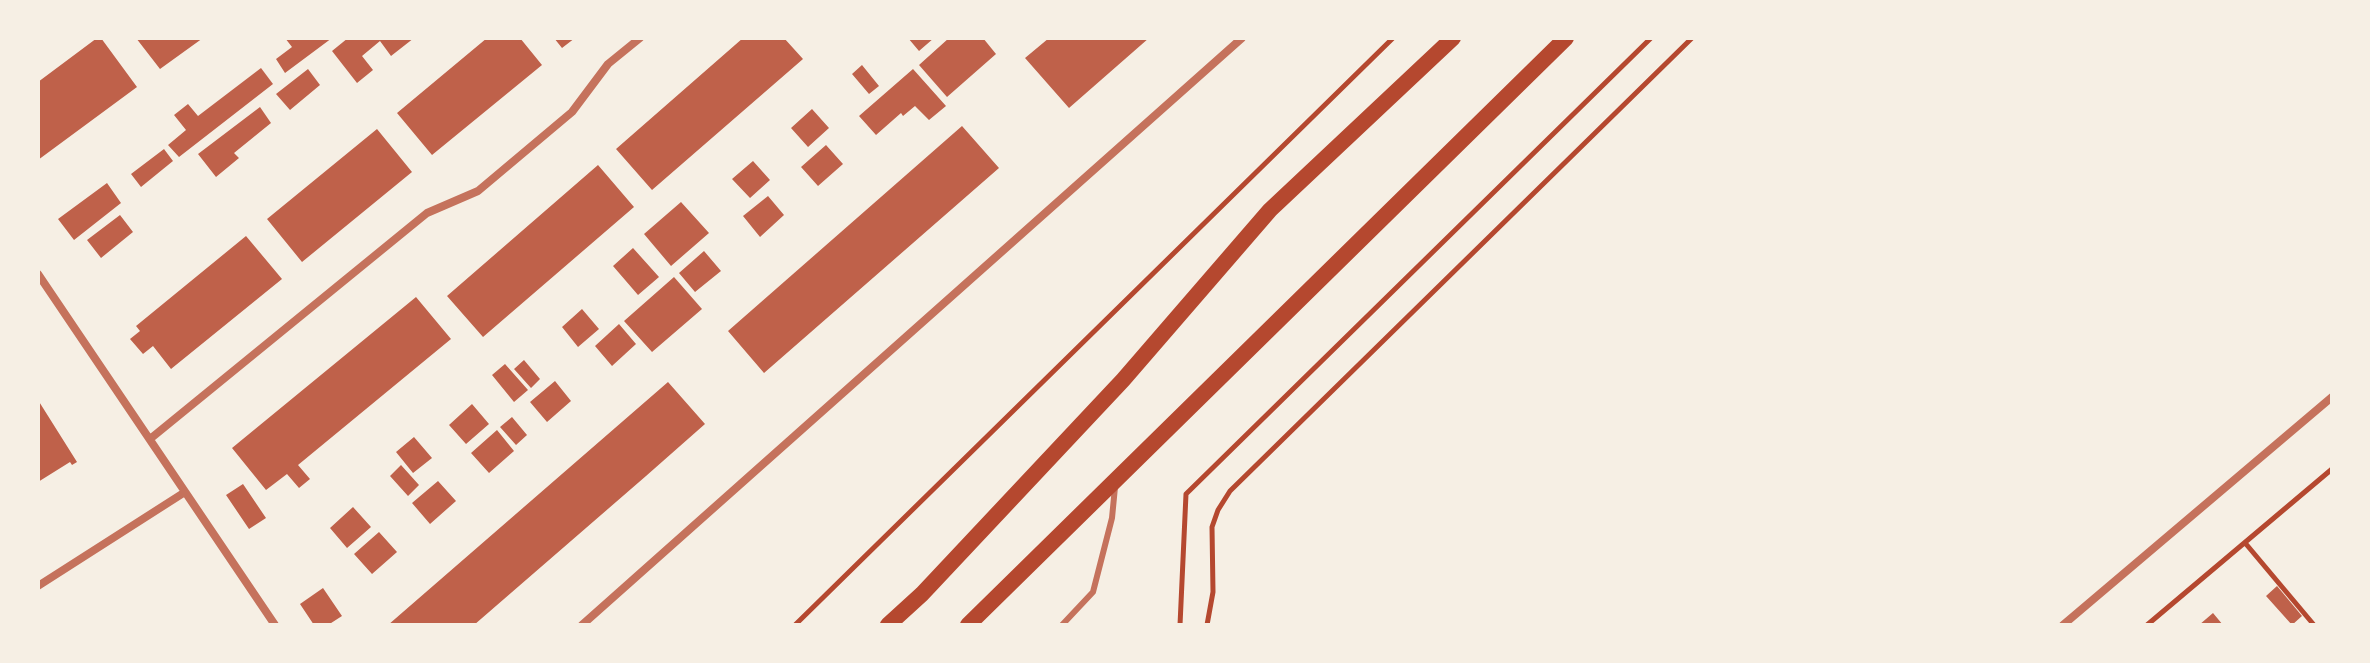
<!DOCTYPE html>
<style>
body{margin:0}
#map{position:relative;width:2370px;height:663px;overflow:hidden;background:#f6efe4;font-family:"Open Sans",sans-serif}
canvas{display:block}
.frame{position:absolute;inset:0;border:40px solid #f6efe4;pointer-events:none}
</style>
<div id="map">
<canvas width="2370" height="663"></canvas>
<div class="frame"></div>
</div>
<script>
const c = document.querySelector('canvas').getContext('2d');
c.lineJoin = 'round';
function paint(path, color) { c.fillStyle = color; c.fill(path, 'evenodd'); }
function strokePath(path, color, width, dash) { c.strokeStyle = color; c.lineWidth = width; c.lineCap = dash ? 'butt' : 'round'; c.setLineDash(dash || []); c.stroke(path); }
paint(new Path2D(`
 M97,38H101L137,87L38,160V82Z
 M136,38H203L160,69Z
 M285,38H332L285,73L276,59L292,47Z
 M348,38H414L391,56L380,41L362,56L373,70L357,83L332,51Z
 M487,38H520L542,65L432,155L397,113Z
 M554,38H575L562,48Z
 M743,38H784L803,59L652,190L616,149Z
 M908,38H934L919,51Z
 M949,38H983L996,54L947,97L919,65Z
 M1049,38H1149L1069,108L1025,58Z
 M862,65L879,86L869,94L852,74Z
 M261,68L273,84L179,157L168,145L186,130L174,115L188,104L198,116Z
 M308,69L320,85L290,110L276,94Z
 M913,69L946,106L929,120L915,106L903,116L901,113L876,135L859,116Z
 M260,107L271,123L234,153L239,158L216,177L198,154Z
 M812,109L829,128L808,147L791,128Z
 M962,126L999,168L764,373L728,331Z
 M377,129L412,172L302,262L267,219Z
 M826,145L843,164L818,186L801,167Z
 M164,149L173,161L141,187L131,174Z
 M753,161L770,180L750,198L732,179Z
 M598,165L634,207L483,337L447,296Z
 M107,183L121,203L74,240L58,219Z
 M768,196L784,215L760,237L743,216Z
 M681,202L709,233L671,266L644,234Z
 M120,215L133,232L101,258L87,240Z
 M246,236L282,279L171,369L153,346L143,354L130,339L140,331L136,326Z
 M633,248L659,277L638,295L613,266Z
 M704,251L721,271L695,292L679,273Z
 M674,277L702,309L652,352L624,321Z
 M416,297L451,339L298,465L310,479L299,488L287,474L266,490L232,448Z
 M582,309L599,329L578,347L562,327Z
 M619,324L636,344L612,366L595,346Z
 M524,360L540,379L531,388L514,369Z
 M505,364L528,390L514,402L492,375Z
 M555,381L571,401L547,422L530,402Z
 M668,382L705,424L646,476L474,625H388Z
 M38,400L77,462L72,465L70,462L38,482Z
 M472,404L489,424L466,444L449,425Z
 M512,417L527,435L516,445L500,427Z
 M497,430L514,451L489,473L471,453Z
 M414,437L432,458L413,473L396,452Z
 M401,465L419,485L408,496L390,476Z
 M438,481L456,501L430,524L412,503Z
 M243,484L266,518L249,529L226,495Z
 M353,507L371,527L347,548L330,528Z
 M379,532L397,552L372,574L354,554Z
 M2277,586L2302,616L2292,625L2266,596Z
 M323,588L342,616L328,625H314L300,604Z
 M2213,613L2223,625H2199Z`), '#bf614a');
strokePath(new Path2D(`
 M2246,544L2314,625
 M795,625L1393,38
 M1180,625L1186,494L1651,38
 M1207,625L1213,592L1212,527L1218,510L1230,491L1692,38
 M2147,625L2332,469`), '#b5482f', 5);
strokePath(new Path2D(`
 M1062,625L1093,592L1112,518L1115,487`), '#c5725c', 6);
strokePath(new Path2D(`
 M38,274L275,625
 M150,439L427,213L478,191L572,112L608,64L640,38
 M38,586L185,492
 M582,625L1242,38
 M2063,625L2332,397`), '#c5725c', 8);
strokePath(new Path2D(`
 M888,625L922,594L1123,380L1270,210L1453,38
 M968,625L1566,38`), '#b5482f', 16);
</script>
